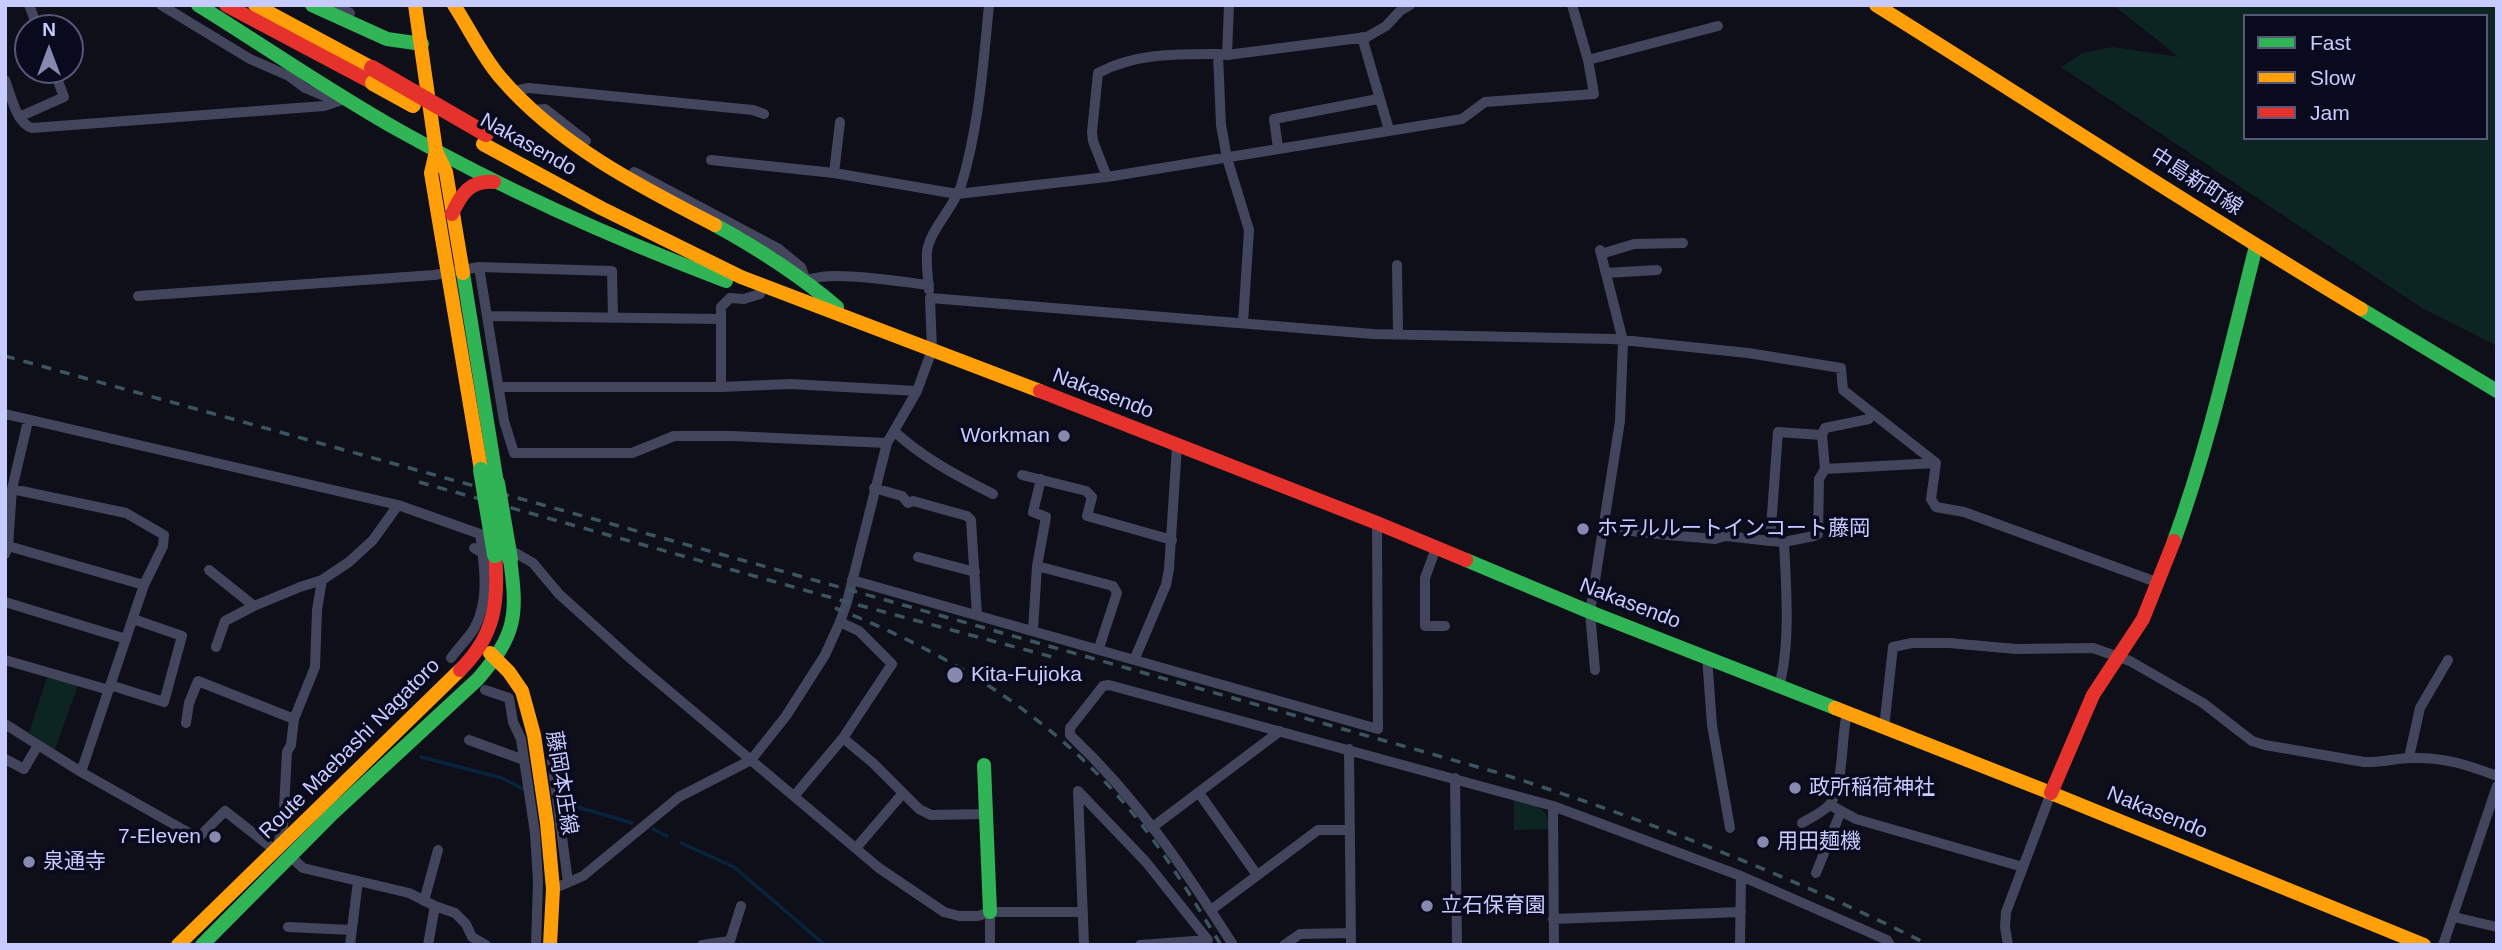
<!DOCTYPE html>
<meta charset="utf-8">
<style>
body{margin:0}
#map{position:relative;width:2502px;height:950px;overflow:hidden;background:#0f0f1a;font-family:Helvetica,sans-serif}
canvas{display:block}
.frame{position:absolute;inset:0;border:7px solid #c8cbff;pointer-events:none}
.legend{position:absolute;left:2243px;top:14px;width:245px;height:126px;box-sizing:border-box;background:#0a0a1f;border:2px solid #565779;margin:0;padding:9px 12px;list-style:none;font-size:21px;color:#c8cbff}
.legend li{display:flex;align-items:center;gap:14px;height:35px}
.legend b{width:35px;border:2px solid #565779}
.north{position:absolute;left:14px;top:14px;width:70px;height:70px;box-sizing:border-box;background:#0a0a1f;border:2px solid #565779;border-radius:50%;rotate:0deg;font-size:19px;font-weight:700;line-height:28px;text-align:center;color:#c8cbff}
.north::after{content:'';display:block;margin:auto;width:24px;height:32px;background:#8789af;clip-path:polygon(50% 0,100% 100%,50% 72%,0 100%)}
</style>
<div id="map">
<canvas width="2502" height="950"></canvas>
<div class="frame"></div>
<ul class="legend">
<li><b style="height:9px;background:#30b455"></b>Fast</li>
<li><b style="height:9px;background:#ff9f0a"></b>Slow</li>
<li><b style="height:9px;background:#e5322d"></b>Jam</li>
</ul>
<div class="north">N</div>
</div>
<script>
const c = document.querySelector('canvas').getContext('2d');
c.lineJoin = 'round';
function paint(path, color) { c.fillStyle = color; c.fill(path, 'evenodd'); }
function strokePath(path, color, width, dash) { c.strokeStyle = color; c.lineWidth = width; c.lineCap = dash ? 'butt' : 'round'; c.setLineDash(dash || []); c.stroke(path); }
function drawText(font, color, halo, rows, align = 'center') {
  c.font = font + ' Helvetica,"Noto Sans JP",sans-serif'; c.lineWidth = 7; c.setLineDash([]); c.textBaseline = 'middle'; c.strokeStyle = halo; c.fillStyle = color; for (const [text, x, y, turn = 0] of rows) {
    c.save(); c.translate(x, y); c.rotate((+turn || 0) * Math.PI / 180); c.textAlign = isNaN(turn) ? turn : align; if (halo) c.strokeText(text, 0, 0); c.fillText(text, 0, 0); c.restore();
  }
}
paint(new Path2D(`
 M2113,5H2497V346L2422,308L2061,67L2083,53L2112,47L2179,57ZM2245,16H2486V138H2245Z
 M47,677L78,685L55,749L29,733Z
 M1514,800C1535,806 1548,804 1549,829L1514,830Z`), '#0d2522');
strokePath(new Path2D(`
 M421,757L502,778L523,789
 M564,803L632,823
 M653,829L667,836
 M681,843L734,867L825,945`), '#07243d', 3.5);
strokePath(new Path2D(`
 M29,5L38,28
 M161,5L250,59L289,76L305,88L336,101
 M334,5L350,13
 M1229,5L1227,55L1218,54L1221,125L1227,158L1249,230L1243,323
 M1362,37L1389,130
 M1227,55L1367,37L1386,26L1400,11L1410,5
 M1588,60L1718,26
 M5,80C11,95 16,123 32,128L324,106L345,99
 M513,91L529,88L753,110L764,114
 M532,110L545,109L586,141
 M19,117L64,97L54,70
 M1278,148L1274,119L1378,99
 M711,160L834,173L957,194L1107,177L1462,119L1485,102L1594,94L1588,60L1572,5
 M634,172L779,249L801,267L806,281C829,269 900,282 929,285
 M834,173L840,122
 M1107,177L1093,141L1092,132L1098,73C1136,53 1177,54 1218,54
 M1601,254L1634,244L1683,243
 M1397,265L1398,333
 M479,267L504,421L514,453H632L674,436H732L887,443
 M1606,273L1657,270
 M929,290C928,278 926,264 927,252C929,231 954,207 961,186C979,127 983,66 989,5
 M138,296L434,275L479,267L612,271L613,317
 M488,316L720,319
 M499,387H721L790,384L917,391
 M721,387V307L730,298L744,299L760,294
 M5,414L398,505L480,534L494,541
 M895,432C923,458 959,477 993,494
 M1822,435L1825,428L1869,419L1871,412
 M1825,469L1936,463
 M1022,475L1086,491L1092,497L1087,516L1172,540
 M1041,479L1033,512L1046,517L1037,566L1113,586L1117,593L1099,648
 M874,488L902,496L908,503L913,501L967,516L971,520L977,615
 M12,489L126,513L164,535L163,546L144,585L81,772
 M1605,528L1668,535L1715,539L1726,536L1770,541L1784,542L1814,536L1818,534L1819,479L1825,469L1822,435L1778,432L1770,541
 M8,546L144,585
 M507,548L533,563L559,594L631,659L879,868L944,912L959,916H978L990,912H1083
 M1436,548L1425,578V626H1445
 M5,554L8,546L12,489L28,421
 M918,557L975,572
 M209,570L254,606L300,587L322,580
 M852,580L1378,729L1377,523
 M5,602L126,639
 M1033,630L1037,566
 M216,647L225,621L254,606
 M1707,657L1712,725L1730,828
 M451,658C458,648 469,638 475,627C490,599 484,564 480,534
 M1135,658L1166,585L1169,569L1177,446
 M5,660L109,690
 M1595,670L1590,612L1620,421L1623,341L1600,250
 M110,685L164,702L182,636L133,619
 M1779,686C1791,644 1786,585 1784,542
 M485,690L509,698L513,722L521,739L535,833L538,881L536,945
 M186,723L189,703L198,681L294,719
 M5,724L81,772L198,838L225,811L276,851L283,827L287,752L291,745L294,719L315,667L317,610L322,580L349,562L373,540L398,505
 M1884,728L1893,647L1912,643H1949L2016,649L2093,648L2130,661L2203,703L2252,741L2265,745L2364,762C2381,763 2396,758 2412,758C2444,757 2468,765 2497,776
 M843,738L873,763L919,809L931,815L986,814
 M469,740L524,760
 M1349,749L1351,945
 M551,754L568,882
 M2409,757L2420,708L2448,660
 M5,759L24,769L38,745
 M1455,778L1457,945
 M1078,791L1146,862L1208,940
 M1078,791L1084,945
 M1199,793L1257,875
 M795,795L843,738L892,664L859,631L840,622
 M1830,805L1856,819L2023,867
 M1553,806L1554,945
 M1802,823C1810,818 1824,812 1830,804C1844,786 1841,737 1847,713
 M1154,826L1280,731
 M856,848L903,793
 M290,856L303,868L409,893L435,906L455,913L466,924L472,937L486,945
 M1816,873L1841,811
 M553,889L583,876L679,797L751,760L786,716L825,655L840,622L847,602L887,443L917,391L932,350L930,298L1373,334L1613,339L1748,353L1841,368L1843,390L1936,463L1931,499L1936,507L1964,512L2159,583
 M424,901L438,850
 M1211,910L1318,830H1350
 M990,912V945
 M2454,917L2497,927
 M1553,919L1741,912
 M288,927L351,930
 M350,945L358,881
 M428,945L435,906
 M702,945L730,941L741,906
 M1140,945L1208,940
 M1233,945C1184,868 1137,798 1070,735V728L1103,686L1109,685L1553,806L1741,876L1887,940L1890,945
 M1284,945L1300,934L1351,933
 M1740,945L1741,876
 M2008,945L2005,927L2006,912L2051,793
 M2443,945L2497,786`), '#42455b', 10);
strokePath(new Path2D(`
 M198,5C266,47 332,93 402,132C505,190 615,239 726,281
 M312,5L387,39L422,44
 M715,225C759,249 799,275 837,307
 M463,273L497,483
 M2361,309L2497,391
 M2174,541C2209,445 2231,345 2256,246
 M1466,560L1590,612L1835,708
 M984,765L990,912
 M202,945L333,813L478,679C516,635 518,616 510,559`), '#30b455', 14);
strokePath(new Path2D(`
 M255,5L372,68
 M415,5L436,151L446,172L463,273
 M454,5C469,28 482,56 500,77C557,144 639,186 715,225
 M1876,5C2038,106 2197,211 2361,309
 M483,144L601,208L741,277L1040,391
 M436,151L431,173L481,470
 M490,653L509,672L522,691L534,735L547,823L553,889L550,945
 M1835,708L2051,793L2424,945
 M178,945L460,670`), '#ff9f0a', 14);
strokePath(new Path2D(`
 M226,5L373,83
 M452,214C461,194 470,180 494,182
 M1040,391L1377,523L1466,560
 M460,670C495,636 499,601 495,555
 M2051,793L2093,695L2143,619L2174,541`), '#e5322d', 14);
strokePath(new Path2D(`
 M5,356L850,590L1499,773C1647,820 1790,875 1929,945
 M419,482L847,602L1060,659
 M835,608C952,654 1059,720 1138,820C1169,859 1195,903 1221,945`), '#3a5560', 3.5, [10, 9]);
strokePath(new Path2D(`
 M474,548L487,555`), '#42455b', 10);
strokePath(new Path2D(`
 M481,470L495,555
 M497,483L510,559`), '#30b455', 16);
strokePath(new Path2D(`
 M373,83L413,105`), '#ff9f0a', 16);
strokePath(new Path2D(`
 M372,68L486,134`), '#e5322d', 16);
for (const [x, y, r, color] of [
 [1064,436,7,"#8789af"],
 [1583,529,7,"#8789af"],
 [955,675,9,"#8789af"],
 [1795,788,7,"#8789af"],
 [215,837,7,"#8789af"],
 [1763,842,7,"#8789af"],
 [29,862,7,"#8789af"],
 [1427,906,7,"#8789af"]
]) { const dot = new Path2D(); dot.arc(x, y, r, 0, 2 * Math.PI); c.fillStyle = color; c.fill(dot); strokePath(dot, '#0a0a1f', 2.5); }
drawText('21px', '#c8cbff', '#0a0a1f', [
 ["Nakasendo",528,145,29],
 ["中島新町線",2196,182,33],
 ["Nakasendo",1103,394,21],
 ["Nakasendo",1630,604,21],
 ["Route Maebashi Nagatoro",350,749,-45],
 ["藤岡本庄線",561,783,81],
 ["Nakasendo",2157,813,22]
]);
drawText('21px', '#c8cbff', '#0a0a1f', [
 ["Workman",1050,436,"right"],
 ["ホテルルートインコート藤岡",1597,529],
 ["Kita-Fujioka",971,675],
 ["政所稲荷神社",1809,788],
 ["7-Eleven",201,837,"right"],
 ["用田麺機",1777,842],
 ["泉通寺",43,862],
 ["立石保育園",1441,906]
], 'left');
</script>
